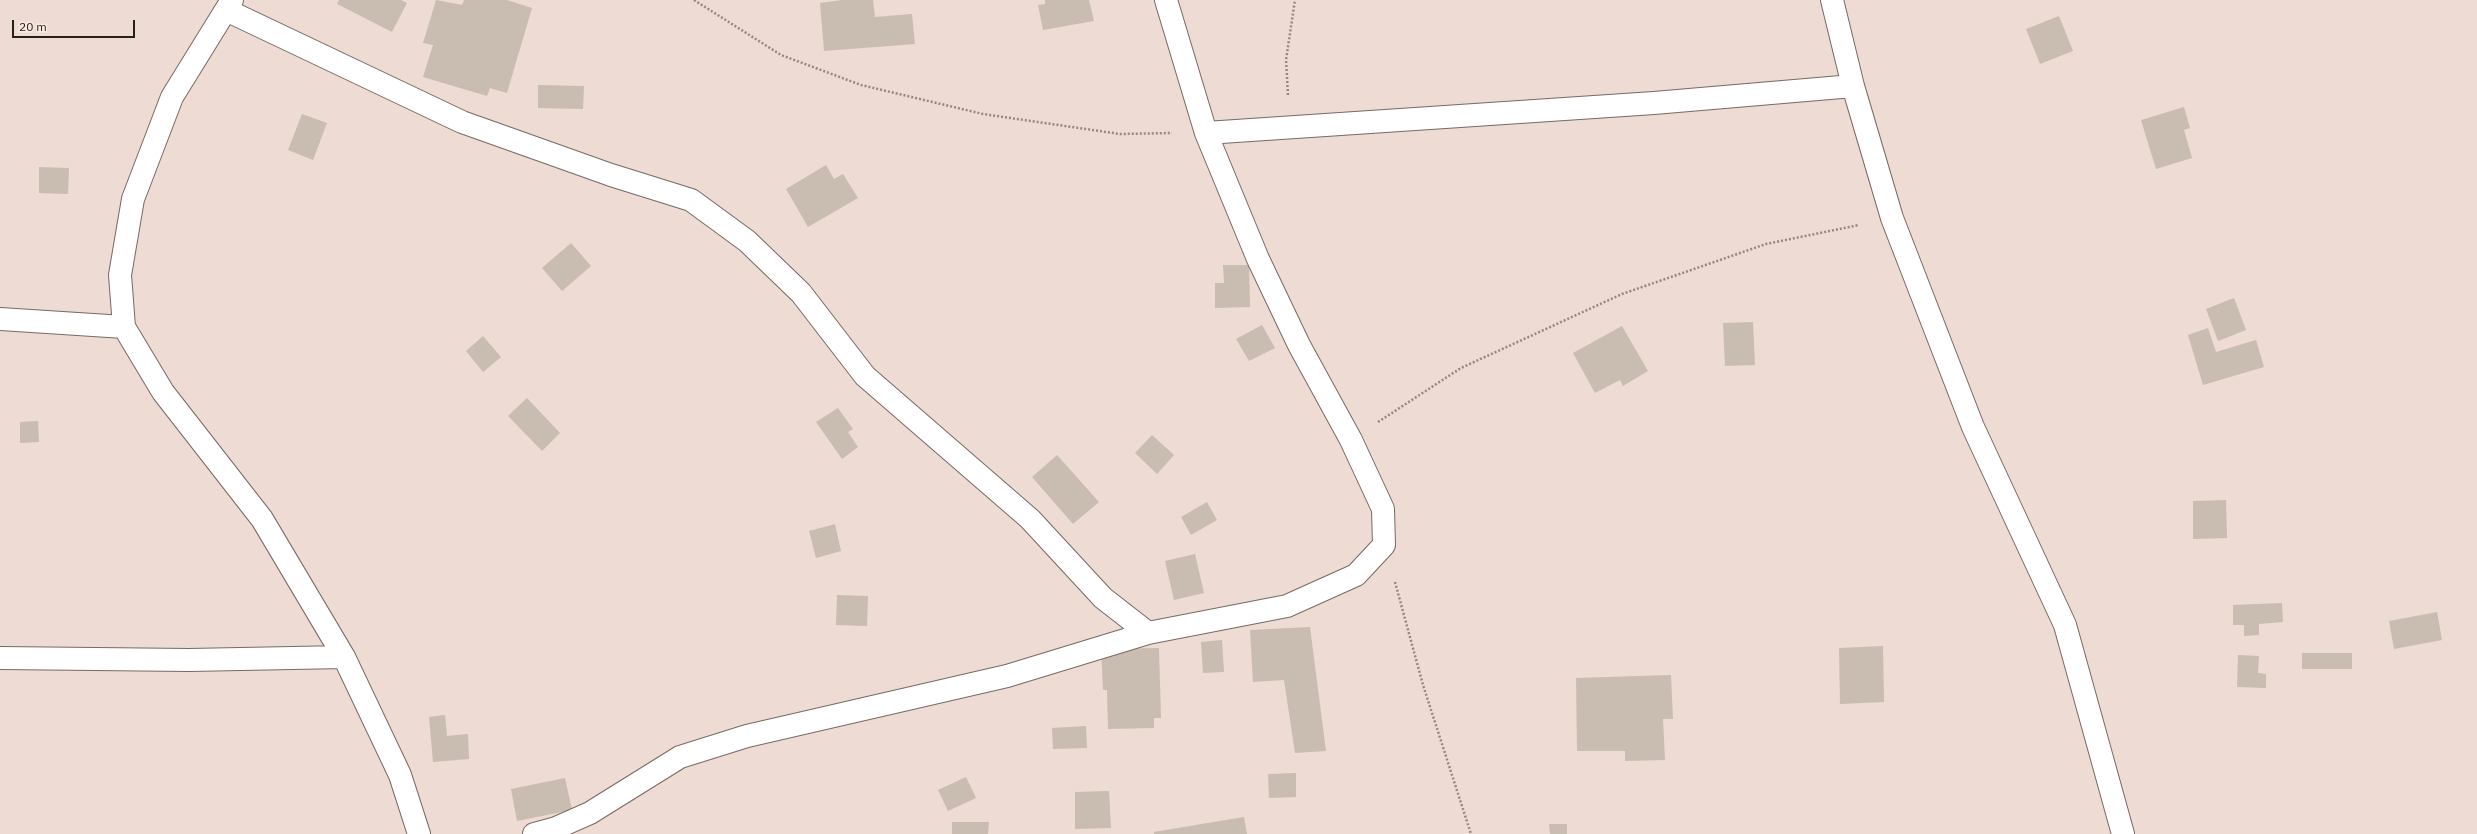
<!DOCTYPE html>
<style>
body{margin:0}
#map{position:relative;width:2477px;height:834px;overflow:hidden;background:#eddbd4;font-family:"IBM Plex Sans",sans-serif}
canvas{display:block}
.scale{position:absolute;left:12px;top:20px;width:123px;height:18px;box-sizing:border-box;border:2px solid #26201d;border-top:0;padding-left:5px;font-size:12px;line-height:14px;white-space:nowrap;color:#26201d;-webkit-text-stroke:3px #fae8e1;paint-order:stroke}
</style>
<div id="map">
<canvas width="2477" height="834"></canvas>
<div class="scale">20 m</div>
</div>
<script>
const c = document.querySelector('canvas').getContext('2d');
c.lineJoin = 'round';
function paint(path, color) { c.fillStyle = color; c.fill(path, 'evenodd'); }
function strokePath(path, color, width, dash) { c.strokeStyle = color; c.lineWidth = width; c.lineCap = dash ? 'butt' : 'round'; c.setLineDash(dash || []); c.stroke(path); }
paint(new Path2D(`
 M339,0H401L407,3L392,32L337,4Z
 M436,0L462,5L464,0H507L532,8L507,93L490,88L487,96L423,77L433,45L423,43Z
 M842,0H873L875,17L912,14L915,44L824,51L820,3Z
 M1045,0H1089L1094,21L1043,30L1038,5L1045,4Z
 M2059,16L2073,51L2040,64L2026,29Z
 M538,85L584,86L583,109L538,108Z
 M2184,107L2190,128L2184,130L2192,158L2156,169L2141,120Z
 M302,114L327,123L313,160L288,150Z
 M826,165L834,179L843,174L858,198L808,227L786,189Z
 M39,167L69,168L68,194L39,193Z
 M571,243L591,266L562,291L542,268Z
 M1223,265H1249L1250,307L1215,308V283H1224Z
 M2234,298L2246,330L2218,341L2206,309Z
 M1753,322L1755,365L1725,366L1723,323Z
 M1262,325L1275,348L1249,361L1236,339Z
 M1622,326L1648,371L1623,386L1620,380L1595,393L1573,353Z
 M2208,328L2216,352L2256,340L2264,367L2203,385L2188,335Z
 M483,336L501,357L483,372L466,351Z
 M527,398L560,433L542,451L508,416Z
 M838,408L853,429L848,432L858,447L842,459L816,422Z
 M38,421L39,442L20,443V422Z
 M1152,435L1174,455L1157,474L1135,453Z
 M1057,455L1099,502L1073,524L1032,477Z
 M2226,500L2227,538L2193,539V501Z
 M1207,502L1217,520L1191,535L1181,517Z
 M835,524L841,551L816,558L809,531Z
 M1195,554L1204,593L1174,600L1165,561Z
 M837,595L868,596L867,626L836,625Z
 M2282,603L2283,622L2259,624V635L2244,636V625H2233V605Z
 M2437,612L2442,640L2394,649L2389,621Z
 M1310,627L1326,751L1295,753L1284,680L1253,682L1250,630Z
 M1222,640L1224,672L1203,673L1201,642Z
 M1883,646L1884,702L1840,704L1839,648Z
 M1159,648L1161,718H1154V728L1108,729L1107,690H1103L1101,649Z
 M2302,653H2352V669H2302Z
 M2238,655L2259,656L2258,673L2266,674V688L2237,687Z
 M1671,675L1673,719H1663L1665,760L1625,761V751H1577L1576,678Z
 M445,715L447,736L468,734L469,759L433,762L429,717Z
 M1086,726L1087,748L1053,749L1052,728Z
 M1296,773V797L1269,798L1268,774Z
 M966,777L976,798L948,811L938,790Z
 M565,778L572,810L517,821L511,789Z
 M1109,791L1111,828L1075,829V792Z
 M1244,817L1247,834H1154V832Z
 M952,822H989L988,834H952Z
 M1549,824H1567V834H1550Z`), '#c9bcb1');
const street = new Path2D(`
 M232,0L172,97L133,199L120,275L124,327L163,392L262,519L344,657L400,775L419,834
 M1832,0L1853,86L1892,218L1973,427L2065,625L2123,834
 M226,10L462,122L611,175L691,200L747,241L801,293L865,376L1030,519L1103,598L1148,633
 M1206,133L1654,103L1853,86
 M0,319L124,327
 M0,658L189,660L344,657
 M534,834L556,828L590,813L680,757L747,736L1007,676L1148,633L1287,606L1356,575L1384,545L1383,509L1351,440L1299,345L1258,259L1206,133L1166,0`);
strokePath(street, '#796963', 24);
strokePath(new Path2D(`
 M694,0L781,55L861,85L983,114L1120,134L1172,133
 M1288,95L1286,60L1295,0
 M1378,422L1461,368L1622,294L1766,244L1859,225
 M1395,582L1423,685L1471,834`), '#958883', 2.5, [2, 2]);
strokePath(street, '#fff', 22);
</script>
